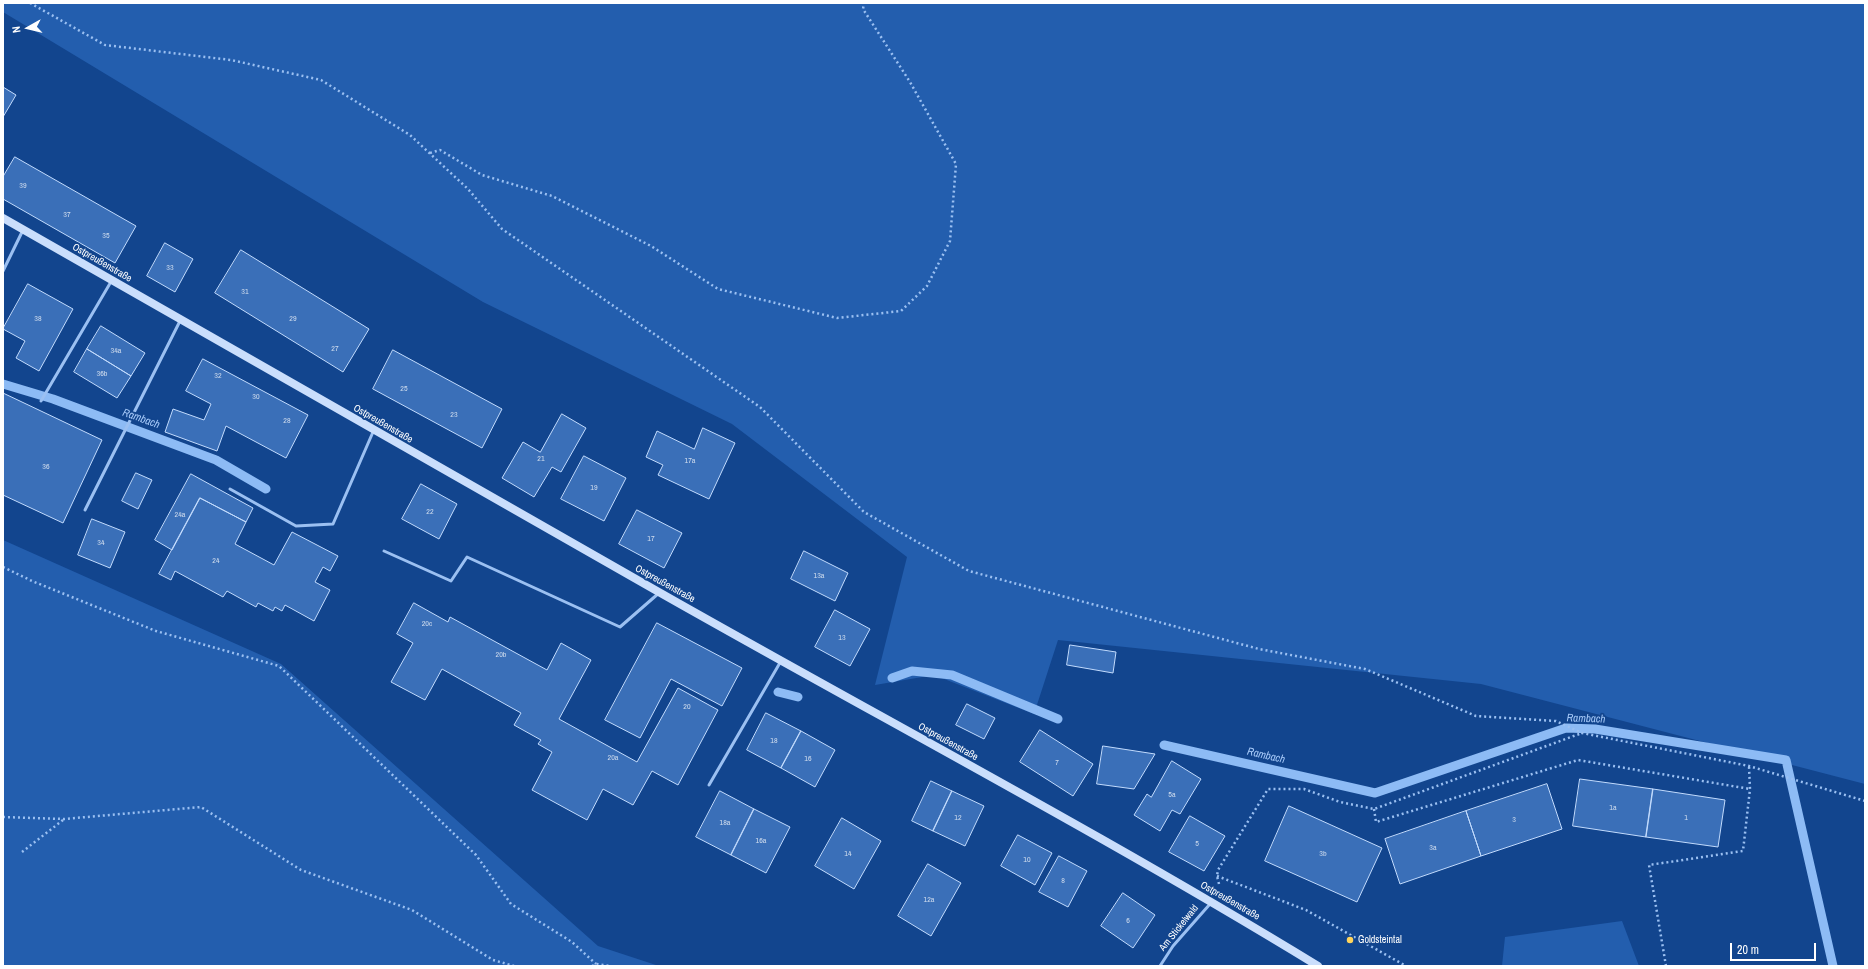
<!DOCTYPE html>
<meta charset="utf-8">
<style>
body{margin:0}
#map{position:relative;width:1868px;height:969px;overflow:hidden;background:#12458e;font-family:"Archivo Narrow",sans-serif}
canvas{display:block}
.frame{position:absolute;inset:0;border:4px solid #fff;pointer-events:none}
.north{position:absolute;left:8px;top:8px;width:40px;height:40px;-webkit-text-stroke:3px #12458e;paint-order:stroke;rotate:262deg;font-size:11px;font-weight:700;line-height:16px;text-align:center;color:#fff}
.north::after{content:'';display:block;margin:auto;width:14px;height:18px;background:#fff;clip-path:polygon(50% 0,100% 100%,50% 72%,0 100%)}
.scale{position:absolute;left:1730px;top:943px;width:86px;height:18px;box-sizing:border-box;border:2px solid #fff;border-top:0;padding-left:5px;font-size:12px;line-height:14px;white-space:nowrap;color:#fff;-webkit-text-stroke:3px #12458e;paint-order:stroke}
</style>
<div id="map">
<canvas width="1868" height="969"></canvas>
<div class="frame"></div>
<div class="north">N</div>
<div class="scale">20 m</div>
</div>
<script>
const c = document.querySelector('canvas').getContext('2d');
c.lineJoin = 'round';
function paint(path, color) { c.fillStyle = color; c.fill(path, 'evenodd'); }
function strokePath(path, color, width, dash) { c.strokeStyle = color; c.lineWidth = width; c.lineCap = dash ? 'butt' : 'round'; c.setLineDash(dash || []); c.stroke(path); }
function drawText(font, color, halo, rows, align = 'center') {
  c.font = font + ' "Archivo Narrow",sans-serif'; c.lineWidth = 3.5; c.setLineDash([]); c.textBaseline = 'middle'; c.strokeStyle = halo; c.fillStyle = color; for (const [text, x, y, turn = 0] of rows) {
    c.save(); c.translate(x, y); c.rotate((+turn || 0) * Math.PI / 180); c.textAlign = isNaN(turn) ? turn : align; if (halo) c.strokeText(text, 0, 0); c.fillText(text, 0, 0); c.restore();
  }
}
paint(new Path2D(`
 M3,3H1865V784L1481,684L1058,640L1034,714L934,675L875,685L907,557L732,424L483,302L3,12Z
 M3,540L281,664L598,946L659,966H3Z
 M1622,921L1639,966H1502L1505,937Z`), '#235eae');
strokePath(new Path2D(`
 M3,384L53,399L216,460L266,489
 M892,678L912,671L952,675L1058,719
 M778,692L798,697
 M1164,745L1375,793L1566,728L1595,729L1786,760L1833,966`), '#8dbbf5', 9);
const building = new Path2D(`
 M3,87L16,95L3,117Z
 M15,157L136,226L115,263L3,199V177Z
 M165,243L193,259L175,292L147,276Z
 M241,250L369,329L343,372L215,293Z
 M28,284L73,309L39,371L16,358L25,341L3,329Z
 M101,326L145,353L131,376L87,349Z
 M87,349L131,376L117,398L74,372Z
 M393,350L502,409L482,448L373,389Z
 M203,359L308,415L286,458L226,426L217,451L165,432L173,409L204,420L211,404L186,391Z
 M3,393L102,440L63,523L3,495Z
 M562,414L586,428L561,472L552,467L534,497L502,478L523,442L540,452Z
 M703,428L735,443L709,499L658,475L663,465L646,457L657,431L694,449Z
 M584,456L626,478L604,521L561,499Z
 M136,473L152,480L138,509L122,501Z
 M191,474L253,508L246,522L200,498L172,550L155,540Z
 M421,484L457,504L439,539L402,519Z
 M200,498L246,522L235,544L274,565L292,532L338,556L330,571L323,567L315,582L330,590L314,621L285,605L282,611L275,607L273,611L258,603L256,607L227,591L223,597L175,571L171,580L159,574Z
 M637,510L682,533L664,568L619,544Z
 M92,519L125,532L110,568L78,555Z
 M804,551L848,573L835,601L791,579Z
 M414,603L448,622L450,617L547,670L561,643L591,660L559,719L637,762L678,688L718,710L678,785L652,771L633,805L603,789L587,820L532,790L552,752L538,744L541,740L514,725L521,713L442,669L425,700L391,682L413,643L397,634Z
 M835,610L870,629L850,666L815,647Z
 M657,623L742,668L722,706L671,679L640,738L605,720Z
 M1070,645L1116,652L1113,673L1067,665Z
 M967,704L995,718L984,739L956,725Z
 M766,713L801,731L781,768L747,750Z
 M1040,730L1093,764L1073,796L1020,762Z
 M801,731L835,750L815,787L781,768Z
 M1103,746L1155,754L1134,789L1097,784Z
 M1172,761L1201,779L1180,814L1172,810L1160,831L1134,815L1147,794L1151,797Z
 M1580,779L1653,789L1646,837L1573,826Z
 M931,781L952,791L933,831L912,821Z
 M1547,784L1562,829L1481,856L1466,811Z
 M1653,789L1725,800L1718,847L1646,837Z
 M720,791L754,809L731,855L696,837Z
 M952,791L984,806L965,846L933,831Z
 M1289,806L1382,848L1357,902L1265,861Z
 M754,809L790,827L766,873L731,855Z
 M1466,811L1481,856L1400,884L1385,839Z
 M1190,816L1225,836L1204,871L1169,852Z
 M842,818L881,841L854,889L815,866Z
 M1018,835L1052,853L1035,885L1001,866Z
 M1059,856L1087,871L1068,907L1039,892Z
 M928,864L961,883L931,936L898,916Z
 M1123,893L1155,915L1133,948L1101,926Z`);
paint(building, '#3a6fb8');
strokePath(building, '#c2dbfd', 1);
strokePath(new Path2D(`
 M30,3L105,45L231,60L321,80L410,135L468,189L502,229L760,407L864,512L969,571L1259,649L1365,669L1476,716L1556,721L1582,733L1749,766L1865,801
 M430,153L440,150L482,175L552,196L651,246L718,289L837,318L901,311L927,286L950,241L956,164L910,82L863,9L864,3
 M3,567L32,581L156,631L279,666L476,855L511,904L572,942L596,964
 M1374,809L1376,822L1578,760L1750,789
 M3,817L64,819L201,807L301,870L412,910L493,960L514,966
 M22,852L63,820
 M1217,876L1306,910L1406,966
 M1219,884L1217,876L1218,870L1268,789H1304L1340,802L1374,809L1582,733
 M592,966L596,964L610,966
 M1666,966L1649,865L1743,851L1750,789L1749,766`), '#9bc0f2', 2.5, [2, 3]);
strokePath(new Path2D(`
 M3,271L23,230
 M41,401L112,280
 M230,489L296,526L333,524L373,432
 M85,510L181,319
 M384,551L451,581L467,557L620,627L659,593
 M709,785L781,661
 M1160,966L1173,946L1210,904`), '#9bc0f2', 3);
strokePath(new Path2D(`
 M3,218C221,342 438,468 657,591C877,716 1102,834 1318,966`), '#cadefc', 8);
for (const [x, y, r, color] of [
 [1350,940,4,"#ffd45c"]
]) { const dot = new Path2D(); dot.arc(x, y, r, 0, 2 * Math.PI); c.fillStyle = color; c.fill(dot); strokePath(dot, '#12458e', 1.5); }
drawText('8px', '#cedbed', null, [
 ["39",23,186],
 ["37",67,215],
 ["35",106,236],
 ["33",170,268],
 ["31",245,292],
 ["38",38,319],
 ["29",293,319],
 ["27",335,349],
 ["34a",116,351],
 ["36b",102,374],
 ["32",218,376],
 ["25",404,389],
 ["30",256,397],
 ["23",454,415],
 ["28",287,421],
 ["21",541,459],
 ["17a",690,461],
 ["36",46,467],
 ["19",594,488],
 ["22",430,512],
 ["24a",180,515],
 ["17",651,539],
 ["34",101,543],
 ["24",216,561],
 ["13a",819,576],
 ["20c",427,624],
 ["13",842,638],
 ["20b",501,655],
 ["20",687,707],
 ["18",774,741],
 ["20a",613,758],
 ["16",808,759],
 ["7",1057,763],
 ["5a",1172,795],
 ["1a",1613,808],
 ["12",958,818],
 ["1",1686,818],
 ["3",1514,820],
 ["18a",725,823],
 ["16a",761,841],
 ["5",1197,844],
 ["3a",1433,848],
 ["14",848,854],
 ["3b",1323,854],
 ["10",1027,860],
 ["8",1063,881],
 ["12a",929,900],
 ["6",1128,921]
]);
drawText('10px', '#fff', '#12458e', [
 ["Ostpreußenstraße",102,263,30],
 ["Ostpreußenstraße",383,424,30],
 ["Ostpreußenstraße",665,584,29],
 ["Ostpreußenstraße",948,742,29],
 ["Ostpreußenstraße",1230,901,30],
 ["Am Stickelwald",1179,928,-51]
]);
drawText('10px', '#fff', '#12458e', [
 ["Goldsteintal",1358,940]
], 'left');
drawText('italic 11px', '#a7caf9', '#12458e', [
 ["Rambach",141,419,20],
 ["Rambach",1586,719,2],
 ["Rambach",1266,756,13]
]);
</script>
